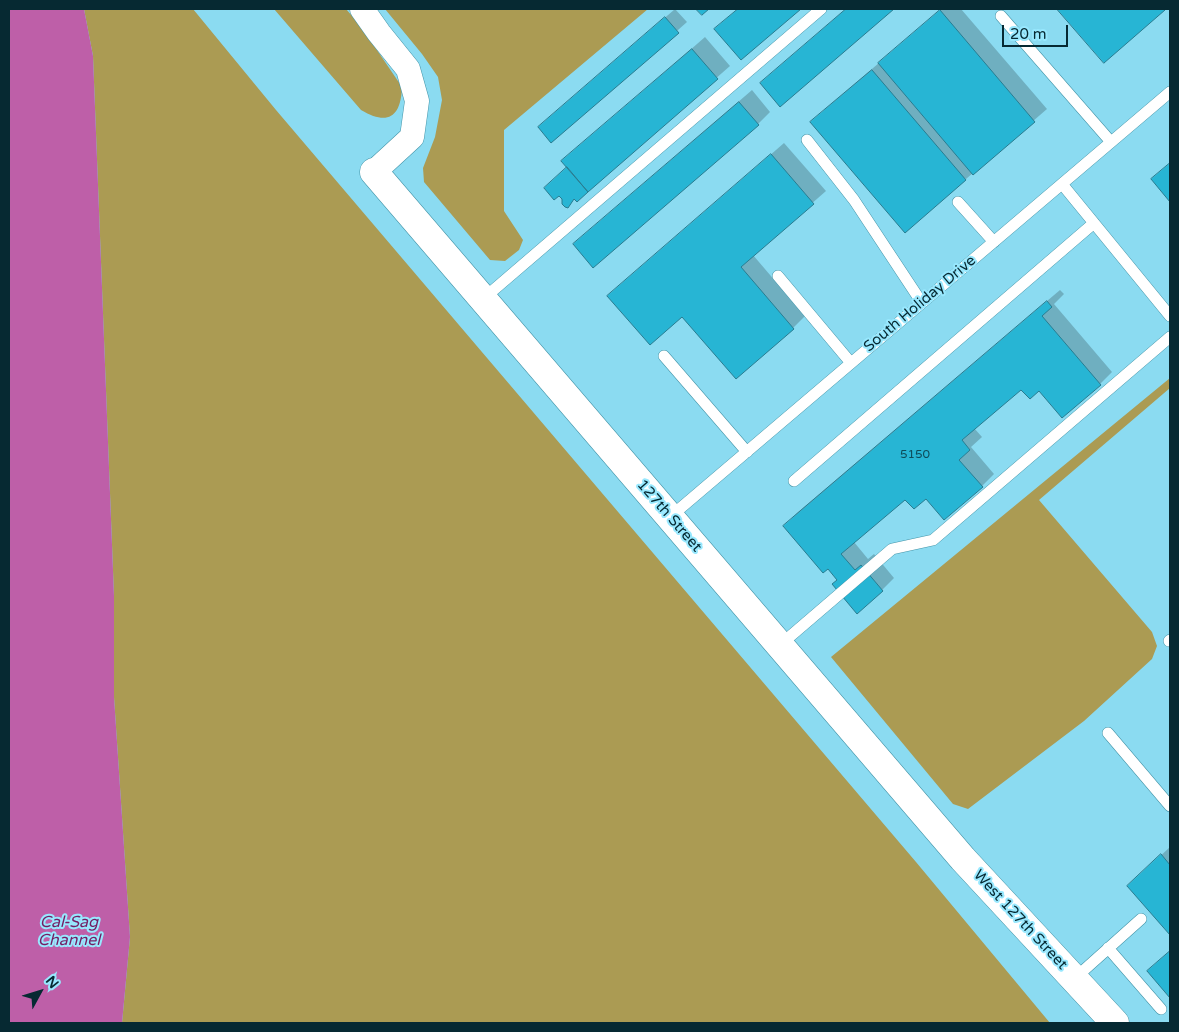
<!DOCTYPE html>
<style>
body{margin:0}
#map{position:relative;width:1179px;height:1032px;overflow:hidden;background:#8bdbf1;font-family:"Varela Round",sans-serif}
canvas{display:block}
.frame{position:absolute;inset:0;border:10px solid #062932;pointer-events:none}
.north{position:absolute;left:15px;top:967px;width:50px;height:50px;-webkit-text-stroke:4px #98e8fe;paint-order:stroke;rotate:51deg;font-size:14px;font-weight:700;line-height:20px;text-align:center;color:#062932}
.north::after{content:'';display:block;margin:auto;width:18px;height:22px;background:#062932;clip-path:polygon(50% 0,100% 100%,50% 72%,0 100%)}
.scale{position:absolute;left:1002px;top:25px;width:66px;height:22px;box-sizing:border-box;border:2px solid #062932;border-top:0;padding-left:6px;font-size:15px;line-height:18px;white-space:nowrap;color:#062932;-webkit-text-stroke:4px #98e8fe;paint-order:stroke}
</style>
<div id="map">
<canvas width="1179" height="1032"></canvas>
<div class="frame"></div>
<div class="north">N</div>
<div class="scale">20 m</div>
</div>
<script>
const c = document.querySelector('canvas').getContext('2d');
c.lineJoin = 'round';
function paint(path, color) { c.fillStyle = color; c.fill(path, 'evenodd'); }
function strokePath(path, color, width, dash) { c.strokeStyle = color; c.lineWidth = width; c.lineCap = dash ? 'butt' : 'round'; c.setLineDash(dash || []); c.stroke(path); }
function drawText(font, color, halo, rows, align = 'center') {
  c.font = font + ' "Varela Round",sans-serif'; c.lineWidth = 4; c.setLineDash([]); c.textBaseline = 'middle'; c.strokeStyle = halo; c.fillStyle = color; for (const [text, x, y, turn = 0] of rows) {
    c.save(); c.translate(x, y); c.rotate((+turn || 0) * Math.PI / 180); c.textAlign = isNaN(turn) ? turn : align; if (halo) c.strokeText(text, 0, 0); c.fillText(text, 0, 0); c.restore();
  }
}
paint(new Path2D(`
 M84,9H193L276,110L916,862L1050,1023H122L130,937L114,697V596L93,56Z
 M274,9H346L360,25L402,87C401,117 388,126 361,110Z
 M385,9H648L504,130V211L523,240L519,250L505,261L490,260L424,182L423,168L435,137L442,100L438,77L422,54Z
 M1170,378V388L1039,500L1152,632L1157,646L1152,659L1084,721L968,809L953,804L831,657Z`), '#ab9b53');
paint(new Path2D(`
 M9,9H84L93,56L114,596V697L130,937L122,1023H9Z`), '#be5fa8');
paint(new Path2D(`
 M675,9L687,22L552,142L549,118Z
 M738,9H799L741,58L716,29Z
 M846,9H893L780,105L762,83Z
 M942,9H961L1047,109L966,179L824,110Z
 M1059,9H1165L1104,61Z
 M705,37L730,66L577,200L575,198L568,206H565L559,194L568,167L563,161Z
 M752,90L770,112L758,124L574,244Z
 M784,143L826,191L753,255L805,316L793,328L682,315L609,296Z
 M1060,290L1064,294L1054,304L1112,372L1100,384L1040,389L1022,388L974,428L982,437L971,447L994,474L982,486L926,497L905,498L854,542L868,559L874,554L894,578L882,590L838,579L785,526L797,513Z
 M1170,847V933L1128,886Z
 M1170,951V996L1149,971Z`), '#0003');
const building = new Path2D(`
 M696,9H709L702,15Z
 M738,9H801L741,60L714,29Z
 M846,9H894L780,107L760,83Z
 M1057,9H1164L1165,10L1104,63Z
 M940,10L1035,122L973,175L878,63Z
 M665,17L679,33L551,143L538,127Z
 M692,49L718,79L588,192L561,161Z
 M872,70L966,180L905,233L810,122Z
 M739,102L759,125L593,268L573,244Z
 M771,154L814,204L741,267L794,329L736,379L682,317L650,345L607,296Z
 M1170,163V202L1151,179Z
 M567,167L588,192L577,202L574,199L568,208L565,207L562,204V199L559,196L554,200L544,188Z
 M1047,301L1052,307L1042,316L1101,385L1062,418L1039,391L1030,399L1021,390L962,440L970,450L959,460L983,487L944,520L926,499L914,509L905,500L841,554L855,570L861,565L883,591L857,614L832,584L837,580L828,569L823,573L783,526Z
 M1161,854L1170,865V935L1127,886Z
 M1170,951V998L1147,971Z`);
paint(building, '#27b5d4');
strokePath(building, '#287c90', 1);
const lane = new Path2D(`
 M1001,16L1111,142
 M807,140L854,200L922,303
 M1062,184L1170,316
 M958,202L994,242
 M778,276L851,363
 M483,299L821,9
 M664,356L747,452
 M794,481L1094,223
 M670,517L1170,92
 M1169,641L1170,640
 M780,645L892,549L933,540L1170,337
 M1108,733L1170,806
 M1108,948L1161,1009
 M1074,979L1141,919`);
const street = new Path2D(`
 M362,9L379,33L408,69L417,101L412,137L374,172`);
const primary = new Path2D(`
 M374,172L963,859L1115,1023`);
strokePath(lane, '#4394a8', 12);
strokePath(street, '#4394a8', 25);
strokePath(primary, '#4394a8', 29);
strokePath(lane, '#fff', 11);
strokePath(street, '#fff', 24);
strokePath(primary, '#fff', 28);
drawText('12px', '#0e4c5a', null, [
 ["5150",915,455]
]);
drawText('15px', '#062932', '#98e8fe', [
 ["South Holiday Drive",920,304,-40],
 ["127th Street",669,516,49],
 ["West 127th Street",1020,920,47]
]);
drawText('italic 16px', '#741d63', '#98e8fe', [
 ["Cal-Sag",69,923],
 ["Channel",69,941]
]);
</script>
